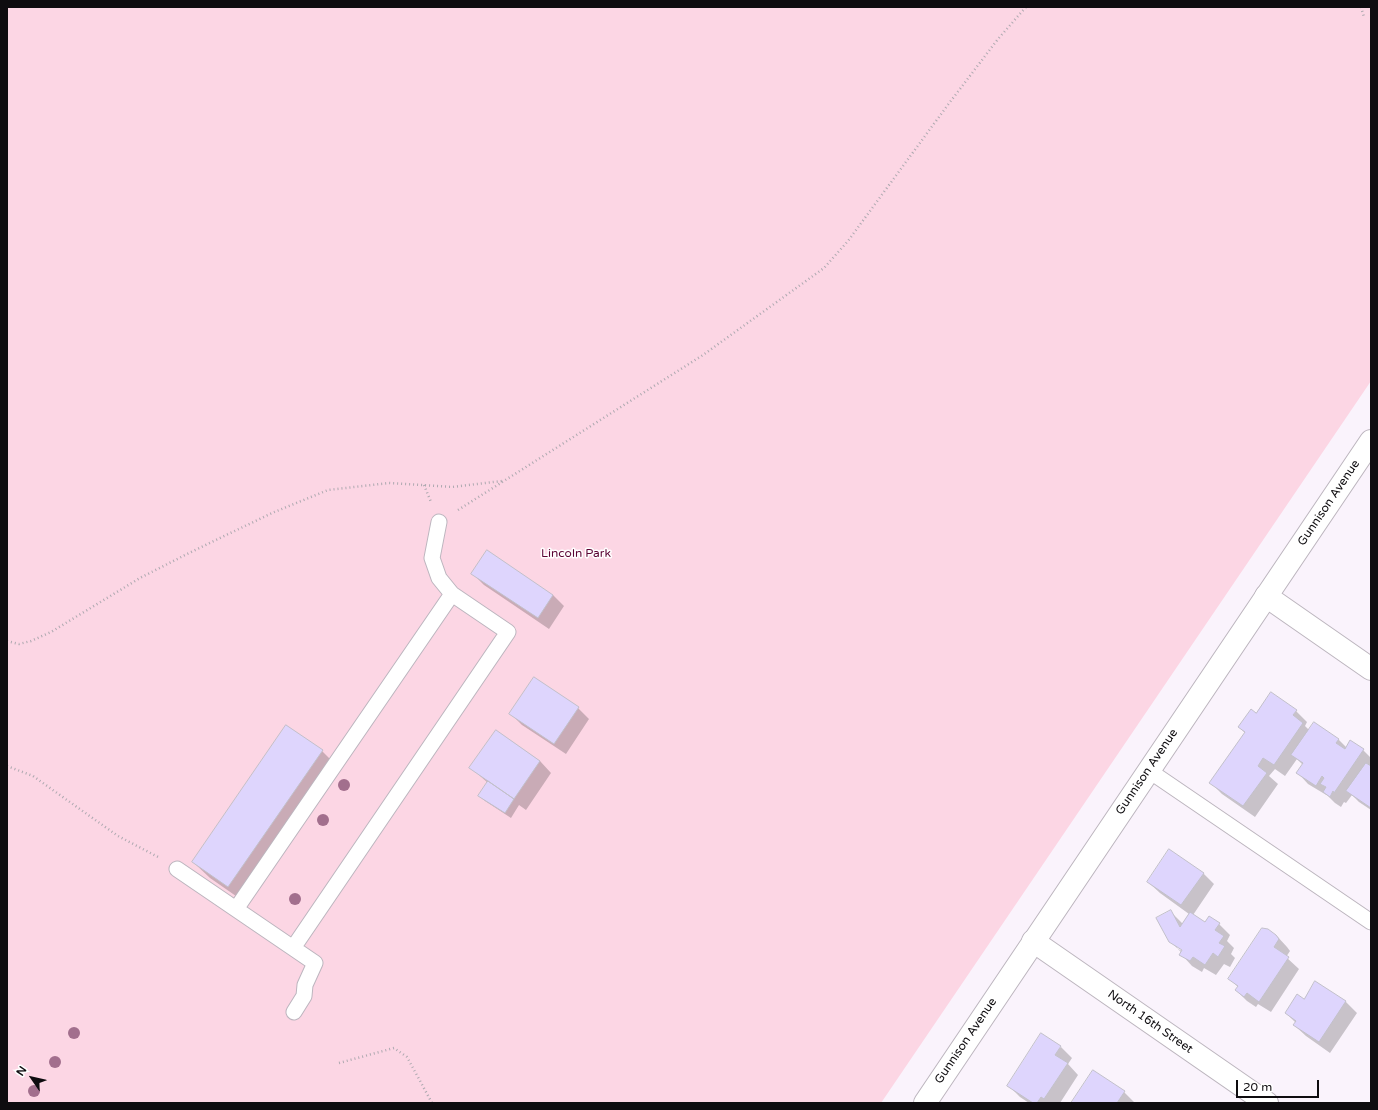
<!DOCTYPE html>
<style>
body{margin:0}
#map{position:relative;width:1378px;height:1110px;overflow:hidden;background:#faf3fc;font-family:"Varela Round",sans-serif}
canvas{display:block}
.frame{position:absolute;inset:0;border:8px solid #0e0c0f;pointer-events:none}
.north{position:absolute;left:12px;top:1058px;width:40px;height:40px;-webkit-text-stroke:3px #fff;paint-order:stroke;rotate:304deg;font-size:11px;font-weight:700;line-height:16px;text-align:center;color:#0e0c0f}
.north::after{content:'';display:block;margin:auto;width:14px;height:18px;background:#0e0c0f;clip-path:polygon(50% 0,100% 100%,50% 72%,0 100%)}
.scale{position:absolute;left:1236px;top:1080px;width:83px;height:18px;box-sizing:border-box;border:2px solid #0e0c0f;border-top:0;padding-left:5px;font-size:12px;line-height:14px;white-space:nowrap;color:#0e0c0f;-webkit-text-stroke:3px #fff;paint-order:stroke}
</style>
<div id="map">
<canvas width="1378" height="1110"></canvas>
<div class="frame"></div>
<div class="north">N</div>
<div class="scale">20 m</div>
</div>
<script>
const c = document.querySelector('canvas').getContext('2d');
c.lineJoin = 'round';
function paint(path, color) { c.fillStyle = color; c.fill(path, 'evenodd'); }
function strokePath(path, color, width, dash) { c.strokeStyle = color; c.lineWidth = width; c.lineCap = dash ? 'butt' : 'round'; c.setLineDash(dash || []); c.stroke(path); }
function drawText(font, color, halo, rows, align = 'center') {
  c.font = font + ' "Varela Round",sans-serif'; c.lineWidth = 3; c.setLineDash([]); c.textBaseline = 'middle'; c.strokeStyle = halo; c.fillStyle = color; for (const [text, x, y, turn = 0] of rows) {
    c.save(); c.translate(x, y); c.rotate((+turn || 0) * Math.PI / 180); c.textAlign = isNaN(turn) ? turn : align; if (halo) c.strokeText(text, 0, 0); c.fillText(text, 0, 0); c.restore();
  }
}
paint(new Path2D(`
 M7,7H1371V381L881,1103H7Z`), '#fcd6e4');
paint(new Path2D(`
 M473,574L553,595L564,606L549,629L484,585Z
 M578,708L589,719L566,754L522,725L510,713Z
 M1296,711L1307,722L1305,726L1309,730L1339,740L1347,748L1363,750L1371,758V810L1359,802L1352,795L1346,803L1344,802L1341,807L1335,803L1328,796L1308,784L1297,772L1303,765L1297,759L1285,776L1275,769L1269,776L1278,784L1255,817L1222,794L1211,783L1245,733L1239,727L1257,714Z
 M496,731L540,761L551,773L526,810L519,805L511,818L485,801L479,796L488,783L471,768Z
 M322,751L339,768L246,903L210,878L193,862Z
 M1203,873L1214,884L1193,915L1205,923L1219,924L1230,935L1227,941L1234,948L1231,954L1235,958L1230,967L1224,964L1216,975L1204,968L1202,972L1192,966L1181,954L1182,953L1170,941V911L1183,924L1189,914L1160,893L1148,882ZM1177,945L1187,952L1186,954L1177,948Z
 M1276,935L1287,947L1290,951L1286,957L1299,969L1271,1012L1258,1004L1256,1007L1247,1001L1236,990L1238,987L1230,979Z
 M1316,982L1346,1002L1357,1013L1330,1053L1306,1036L1294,1025L1296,1023L1286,1013L1304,1000Z
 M1061,1047L1072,1058L1068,1064L1078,1075L1060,1103H1029L1020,1097L1009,1086Z
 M1124,1092L1135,1103H1072Z`), '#0003');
const building = new Path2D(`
 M487,550L553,595L538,618L471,574Z
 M534,677L579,707L554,744L509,714Z
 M1271,692L1297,710L1293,715L1303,723L1274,765L1263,758L1258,766L1267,773L1243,806L1209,783L1245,732L1238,727L1251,709L1256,713Z
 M1314,722L1339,739L1336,743L1345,749L1350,740L1364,749L1334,793L1333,791L1330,797L1323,792L1326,787L1320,784L1324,778L1322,776L1316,786L1296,773L1303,763L1291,755Z
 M286,725L323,750L228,887L192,862Z
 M496,730L540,761L514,799L469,768Z
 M1366,763L1371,766V808L1346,791Z
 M488,781L514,799L505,813L478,796Z
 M1169,849L1204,873L1181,905L1147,882Z
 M1171,910L1180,927L1190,912L1205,922L1209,916L1220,923L1215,930L1224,936L1219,943L1225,946L1218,957L1213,953L1205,965L1193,957L1190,961L1179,955L1182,950L1169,942L1156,918Z
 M1262,928L1268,929L1276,935L1279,939L1274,947L1289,957L1259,1002L1247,993L1244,997L1235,990L1238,986L1228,979Z
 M1315,981L1346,1001L1319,1042L1293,1025L1296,1021L1285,1013L1297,994L1304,999Z
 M1041,1033L1061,1046L1055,1055L1068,1063L1044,1099L1041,1097L1037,1103H1033L1007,1086Z
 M1093,1070L1125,1091L1117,1103H1071Z`);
paint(building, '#ded5fd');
strokePath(building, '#c2c0ca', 1);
const service = new Path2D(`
 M1148,770L1371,922
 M177,869L315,963L305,985L304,996L294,1012
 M236,909L452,594
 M293,948L508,632L452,594L439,578L432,558L439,522`);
const minor = new Path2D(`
 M1266,596L1371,669
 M1033,941L1267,1103`);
const tertiary = new Path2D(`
 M925,1103L1371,441`);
strokePath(service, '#bcb5be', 17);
strokePath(minor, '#bcb5be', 24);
strokePath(tertiary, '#bcb5be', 24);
strokePath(new Path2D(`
 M1361,7L1364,17
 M424,485L431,502
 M458,510L703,355L824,268L848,241L947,106L998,39L1026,7
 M7,641L19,644L31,641L51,632L140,578L189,553L272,513L328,490L389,483L452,487L502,481
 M7,766L33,776L118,836L160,858
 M339,1063L394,1048L407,1057L432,1103`), '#aea9b0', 2.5, [1, 3]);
strokePath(service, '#fff', 15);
strokePath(minor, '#fff', 22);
strokePath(tertiary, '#fff', 22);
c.fillStyle = '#a26f8d';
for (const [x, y] of [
 [344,785],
 [323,820],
 [295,899],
 [74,1033],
 [55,1062],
 [34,1091]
]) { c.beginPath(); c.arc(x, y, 6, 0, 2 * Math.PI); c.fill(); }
drawText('12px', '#0e0c0f', '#fff', [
 ["Gunnison Avenue",1329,503,-56],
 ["Gunnison Avenue",1147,772,-56],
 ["North 16th Street",1150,1022,35],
 ["Gunnison Avenue",966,1041,-56]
]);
drawText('12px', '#5a0333', '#fff', [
 ["Lincoln Park",576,554]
]);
</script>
